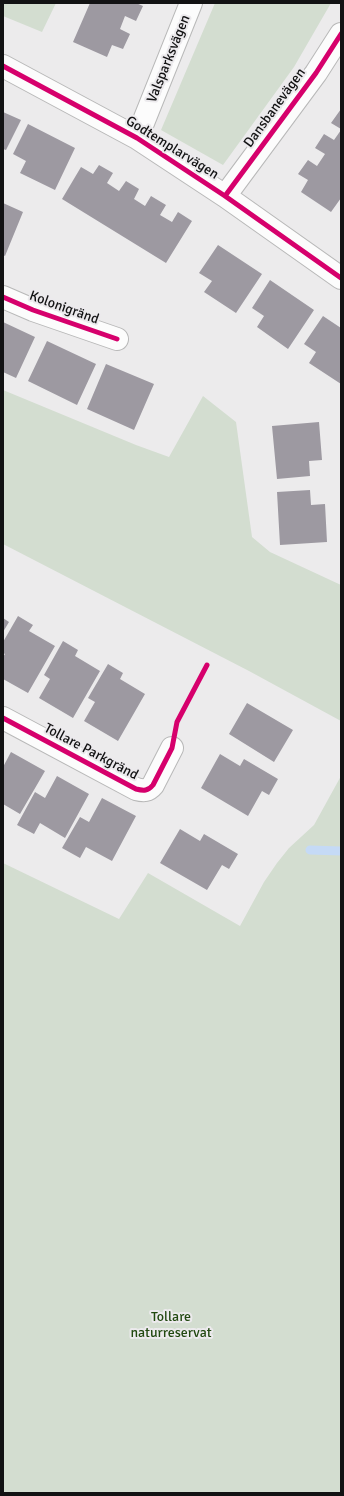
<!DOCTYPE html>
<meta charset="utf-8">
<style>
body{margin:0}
#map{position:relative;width:344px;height:1496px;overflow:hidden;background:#ecebec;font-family:Signika,sans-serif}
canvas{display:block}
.frame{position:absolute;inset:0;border:4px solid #121213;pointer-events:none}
</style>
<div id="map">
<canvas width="344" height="1496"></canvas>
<div class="frame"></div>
</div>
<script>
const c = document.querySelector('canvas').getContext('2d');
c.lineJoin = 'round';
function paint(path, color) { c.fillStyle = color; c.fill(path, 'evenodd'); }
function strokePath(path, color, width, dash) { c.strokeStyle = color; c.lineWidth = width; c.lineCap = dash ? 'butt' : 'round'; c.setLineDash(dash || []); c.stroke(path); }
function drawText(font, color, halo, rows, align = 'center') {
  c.font = font + ' Signika,sans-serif'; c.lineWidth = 4; c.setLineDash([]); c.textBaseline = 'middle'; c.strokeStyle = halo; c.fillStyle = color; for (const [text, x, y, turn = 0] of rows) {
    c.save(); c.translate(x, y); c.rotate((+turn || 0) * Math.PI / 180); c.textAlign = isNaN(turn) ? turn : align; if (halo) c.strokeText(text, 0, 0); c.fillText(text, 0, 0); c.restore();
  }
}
paint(new Path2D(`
 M3,3H56L42,32L3,16Z
 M215,3H331L294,67L223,165L161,130Z
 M3,390L136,445L169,457L203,396L236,422L252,537L270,552L341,585V721L249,671L3,544Z
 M341,776V1493H3V863L119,919L148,873L240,926L264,882L277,863L289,848L314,825Z`), '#d3ddd0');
strokePath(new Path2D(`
 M310,850L341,851`), '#c5daf6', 9);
paint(new Path2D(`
 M90,3H136L143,6L136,21L125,16L120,29L130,34L123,49L112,45L107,57L73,42Z
 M341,109V129L331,123Z
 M3,112L21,120L6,150L3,149Z
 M28,124L75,148L55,190L20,173L26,161L13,154Z
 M341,130V198L331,212L301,192L308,180L298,174L308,160L317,166L325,154L315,148L324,134L334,140Z
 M99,165L113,173L107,183L119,191L126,181L139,189L134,199L145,206L151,196L166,205L160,215L172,222L178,212L192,221L166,263L62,199L81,167L93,174Z
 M3,203L23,212L5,256L3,255Z
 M218,245L262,274L236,313L204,292L212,281L199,273Z
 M270,280L314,310L288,349L257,327L264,316L252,308Z
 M323,316L341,328V384L309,363L316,352L304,344Z
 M3,322L35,337L16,378L3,372Z
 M47,341L96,364L77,405L28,381Z
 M106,364L154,384L134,430L87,409Z
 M319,422L322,460L309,461L310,476L277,479L272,426Z
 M310,490L311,505L325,504L327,542L280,545L277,492Z
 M18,616L33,625L29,631L55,646L28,693L3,679V657L5,654L3,653V642Z
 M3,618L9,622L3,632Z
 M63,641L78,650L75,656L100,671L73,718L39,698L50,679L44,675Z
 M108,664L123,673L120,679L145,694L118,741L84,721L95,702L88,698Z
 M247,703L293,730L274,762L229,734Z
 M11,752L45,771L20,814L3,804V767Z
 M220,754L240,766L244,759L278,779L269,795L262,791L248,816L201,788Z
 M57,776L89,794L65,838L40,823L34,834L17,825L35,792L45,798Z
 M102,798L136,816L112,861L86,847L80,858L62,848L80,817L89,822Z
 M180,829L200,841L204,834L238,854L229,869L222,865L207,890L160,863Z`), '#9d99a1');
const minor = new Path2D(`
 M3,66L137,138L225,196L341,278
 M137,138L191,3
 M225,196L316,73L341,34
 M3,297L33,310L117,339
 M3,718L136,789C144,791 148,791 153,785L172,748`);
strokePath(minor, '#b8b8b8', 24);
strokePath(minor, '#fcfcfc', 22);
strokePath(new Path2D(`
 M3,66L137,138L225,196L341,278
 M225,196L316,73L341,34
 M3,297L33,310L117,339
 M3,718L136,789C144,791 148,791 153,785L172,748L177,722L207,665`), '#d6006c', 5);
drawText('14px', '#121213', '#eceaed', [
 ["Valsparksvägen",169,59,-68],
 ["Dansbanevägen",275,108,-54],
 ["Godtemplarvägen",172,148,32],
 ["Kolonigränd",64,308,20],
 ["Tollare Parkgränd",91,752,28]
]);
drawText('14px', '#224911', '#eceaed', [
 ["Tollare",171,1317],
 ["naturreservat",171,1333]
]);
</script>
